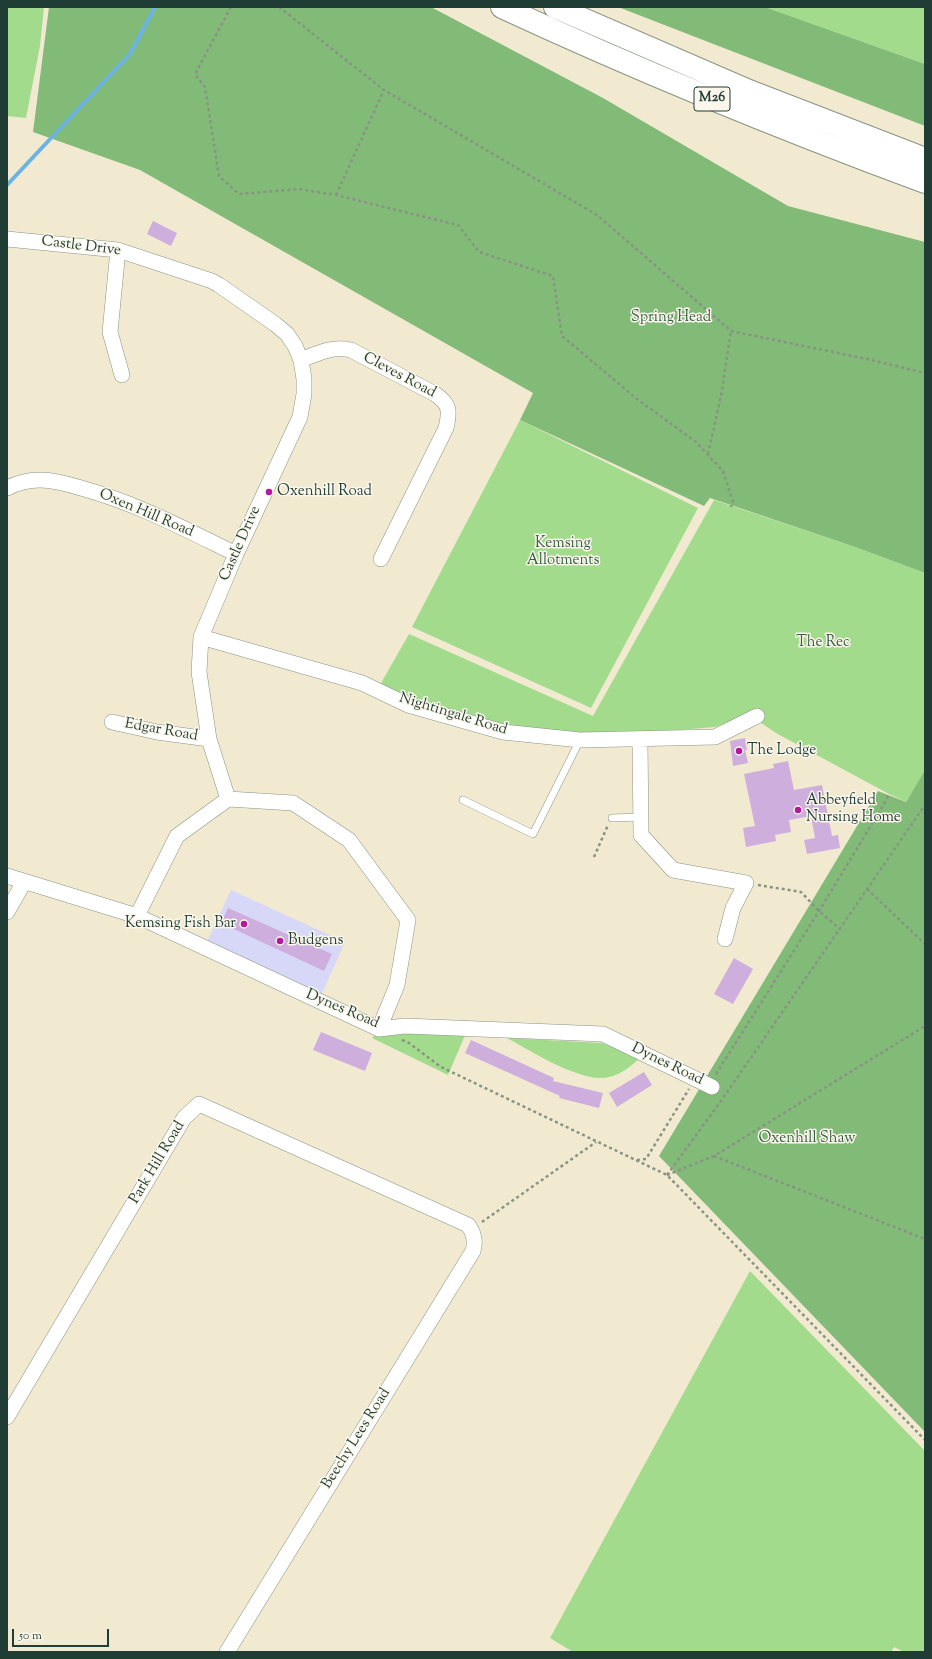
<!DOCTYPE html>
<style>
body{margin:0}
#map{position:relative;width:932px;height:1659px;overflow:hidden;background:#f1ead1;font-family:"Sorts Mill Goudy",serif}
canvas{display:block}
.frame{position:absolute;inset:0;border:8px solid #1f3d34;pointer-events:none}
.scale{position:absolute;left:12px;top:1629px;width:97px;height:18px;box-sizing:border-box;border:2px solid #1f3d34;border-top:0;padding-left:5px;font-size:12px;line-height:14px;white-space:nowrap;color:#1f3d34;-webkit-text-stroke:3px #fbf7ec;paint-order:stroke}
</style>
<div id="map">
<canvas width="932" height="1659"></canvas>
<div class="frame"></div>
<div class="scale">50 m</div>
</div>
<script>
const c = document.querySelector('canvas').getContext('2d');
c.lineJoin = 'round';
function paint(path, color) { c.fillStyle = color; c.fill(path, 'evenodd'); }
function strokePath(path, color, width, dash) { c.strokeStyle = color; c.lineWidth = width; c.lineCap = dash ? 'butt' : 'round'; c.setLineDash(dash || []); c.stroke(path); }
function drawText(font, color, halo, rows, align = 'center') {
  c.font = font + ' "Sorts Mill Goudy",serif'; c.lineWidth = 3; c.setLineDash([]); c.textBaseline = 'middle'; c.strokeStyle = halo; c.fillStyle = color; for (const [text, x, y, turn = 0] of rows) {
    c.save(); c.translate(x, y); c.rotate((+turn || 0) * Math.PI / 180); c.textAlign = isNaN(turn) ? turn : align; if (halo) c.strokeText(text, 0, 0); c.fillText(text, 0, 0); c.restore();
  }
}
paint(new Path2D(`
 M231,890L345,942L320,998L206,944Z`), '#d7d7f8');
paint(new Path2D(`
 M7,7H44L40,46L26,118L7,116Z
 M765,7H925V64Z
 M520,420L698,508L591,708L412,627Z
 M714,500L858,548L925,573V770L906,802L889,794L776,733L748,714L715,727L642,733L573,734L498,725L409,699L380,685L409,634L593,716Z
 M377,1033H466L448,1075L372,1038Z
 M507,1038L602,1043L640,1058C631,1066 622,1074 609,1077C582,1084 531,1051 507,1038Z
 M750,1271L925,1451V1652H904L894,1647L891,1652H573L550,1638Z`), '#a3db8d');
paint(new Path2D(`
 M49,7H431L603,98L788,206L925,242V573L858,548L710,498L704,506L520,420L533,393L140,170L33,132Z
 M618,7H765L925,64V126Z
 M925,770V1432L659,1156L878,791L906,802Z`), '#82bb78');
strokePath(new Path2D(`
 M7,185L130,54L155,7`), '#6ab3e2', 4);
paint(new Path2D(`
 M153,221L177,233L171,246L147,234Z
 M745,738L747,750H745L748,763L733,766L730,741Z
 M788,761L794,790L822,785L832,836L838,835L840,848L807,854L804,840L815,838L811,816L789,820L791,832L775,835L776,841L746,847L743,828L755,826L744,774L774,768L773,764Z
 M228,908L332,954L324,971L221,923Z
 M734,958L753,969L733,1004L714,994Z
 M321,1032L372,1053L365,1071L313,1050Z
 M471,1040L554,1078L553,1081L603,1093L599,1108L559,1098L560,1096L465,1053Z
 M644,1072L652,1085L617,1107L609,1093Z`), '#ceaedc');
const service = new Path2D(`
 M463,800L533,834L580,740
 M612,818L641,817`);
const minor = new Path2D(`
 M7,239L118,250L212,281L219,285L275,324L287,334L295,346L301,360L304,379V394L300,417L236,554L201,637L199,672L209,739L228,799
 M118,250L110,332L122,375
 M301,360C318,353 332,346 351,350L435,394C450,404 450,411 446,428L381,559
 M7,488C17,483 28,480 40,480C53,480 68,484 81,488C136,503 185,529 236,554
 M201,637L362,683L408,705L503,732L580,740L715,737L757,716
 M112,722L157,732L209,739
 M640,740L641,835L673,870L746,883L733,908L725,939
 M7,876L137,916L379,1029L405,1026L603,1034L712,1087
 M7,912L24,882
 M137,916L177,836L228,799L293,803L349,840L408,920L397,985L379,1029
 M7,1417L184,1118L199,1104L468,1225C474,1233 476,1241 473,1251L227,1652`);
const motorway = new Path2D(`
 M502,7C640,71 782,129 925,182
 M555,7L749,91L925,159`);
strokePath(service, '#889482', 8);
strokePath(minor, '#889482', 16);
strokePath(motorway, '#889482', 24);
strokePath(new Path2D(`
 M231,7L195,74L205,87L219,176L239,194L299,189L336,195L458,225L479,252L553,276L562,336L637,399L696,442L723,471L733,502L731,507
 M279,7L384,90L597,215L731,331L867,359L925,373
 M336,195L384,90
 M708,454L721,396L731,331
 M594,857L608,825
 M758,885L801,892L819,911L840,929
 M867,889L925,944
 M402,1040L409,1043L441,1067L667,1175L925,1440
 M716,1074L819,911L884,804L889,794
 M714,1156L925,1239
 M637,1160L646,1159L689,1089
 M667,1175L721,1101L925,805
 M667,1175L714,1156L925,1026
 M482,1222L596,1142`), '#889482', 2.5, [3, 3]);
strokePath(service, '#fff', 7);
strokePath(minor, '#fff', 15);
strokePath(motorway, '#fff', 22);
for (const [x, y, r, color] of [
 [269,492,4,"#b5179e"],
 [739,751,4,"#b5179e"],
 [798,810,4,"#b5179e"],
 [244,924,4,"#b5179e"],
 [280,941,4,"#b5179e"]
]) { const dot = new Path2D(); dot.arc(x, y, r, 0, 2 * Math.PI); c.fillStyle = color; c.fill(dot); strokePath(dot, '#fbf7ec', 1.5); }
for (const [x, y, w] of [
 [712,99,36]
]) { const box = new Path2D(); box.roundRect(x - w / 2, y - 12, w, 24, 3); c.fillStyle = '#fbf7ec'; c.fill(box); strokePath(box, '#1f3d34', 1); }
drawText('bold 14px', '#1f3d34', null, [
 ["M26",712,99]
]);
drawText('15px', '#1f3d34', '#fbf7ec', [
 ["Castle Drive",81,247,7],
 ["Cleves Road",399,376,28],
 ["Oxen Hill Road",146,514,23],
 ["Castle Drive",241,544,-66],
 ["Nightingale Road",453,715,17],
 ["Edgar Road",161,731,10],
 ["Dynes Road",342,1010,23],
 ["Dynes Road",667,1065,26],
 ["Park Hill Road",158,1163,-59],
 ["Beechy Lees Road",357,1439,-58]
]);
drawText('15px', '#395d46', '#fbf7ec', [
 ["Spring Head",671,318],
 ["Kemsing",563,544],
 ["Allotments",563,561],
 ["The Rec",823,643],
 ["Oxenhill Shaw",807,1139]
]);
drawText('15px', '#1f3d34', '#fbf7ec', [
 ["Oxenhill Road",277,492],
 ["The Lodge",747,751],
 ["Abbeyfield",806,801],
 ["Nursing Home",806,818],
 ["Kemsing Fish Bar",236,924,"right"],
 ["Budgens",288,941]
], 'left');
</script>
